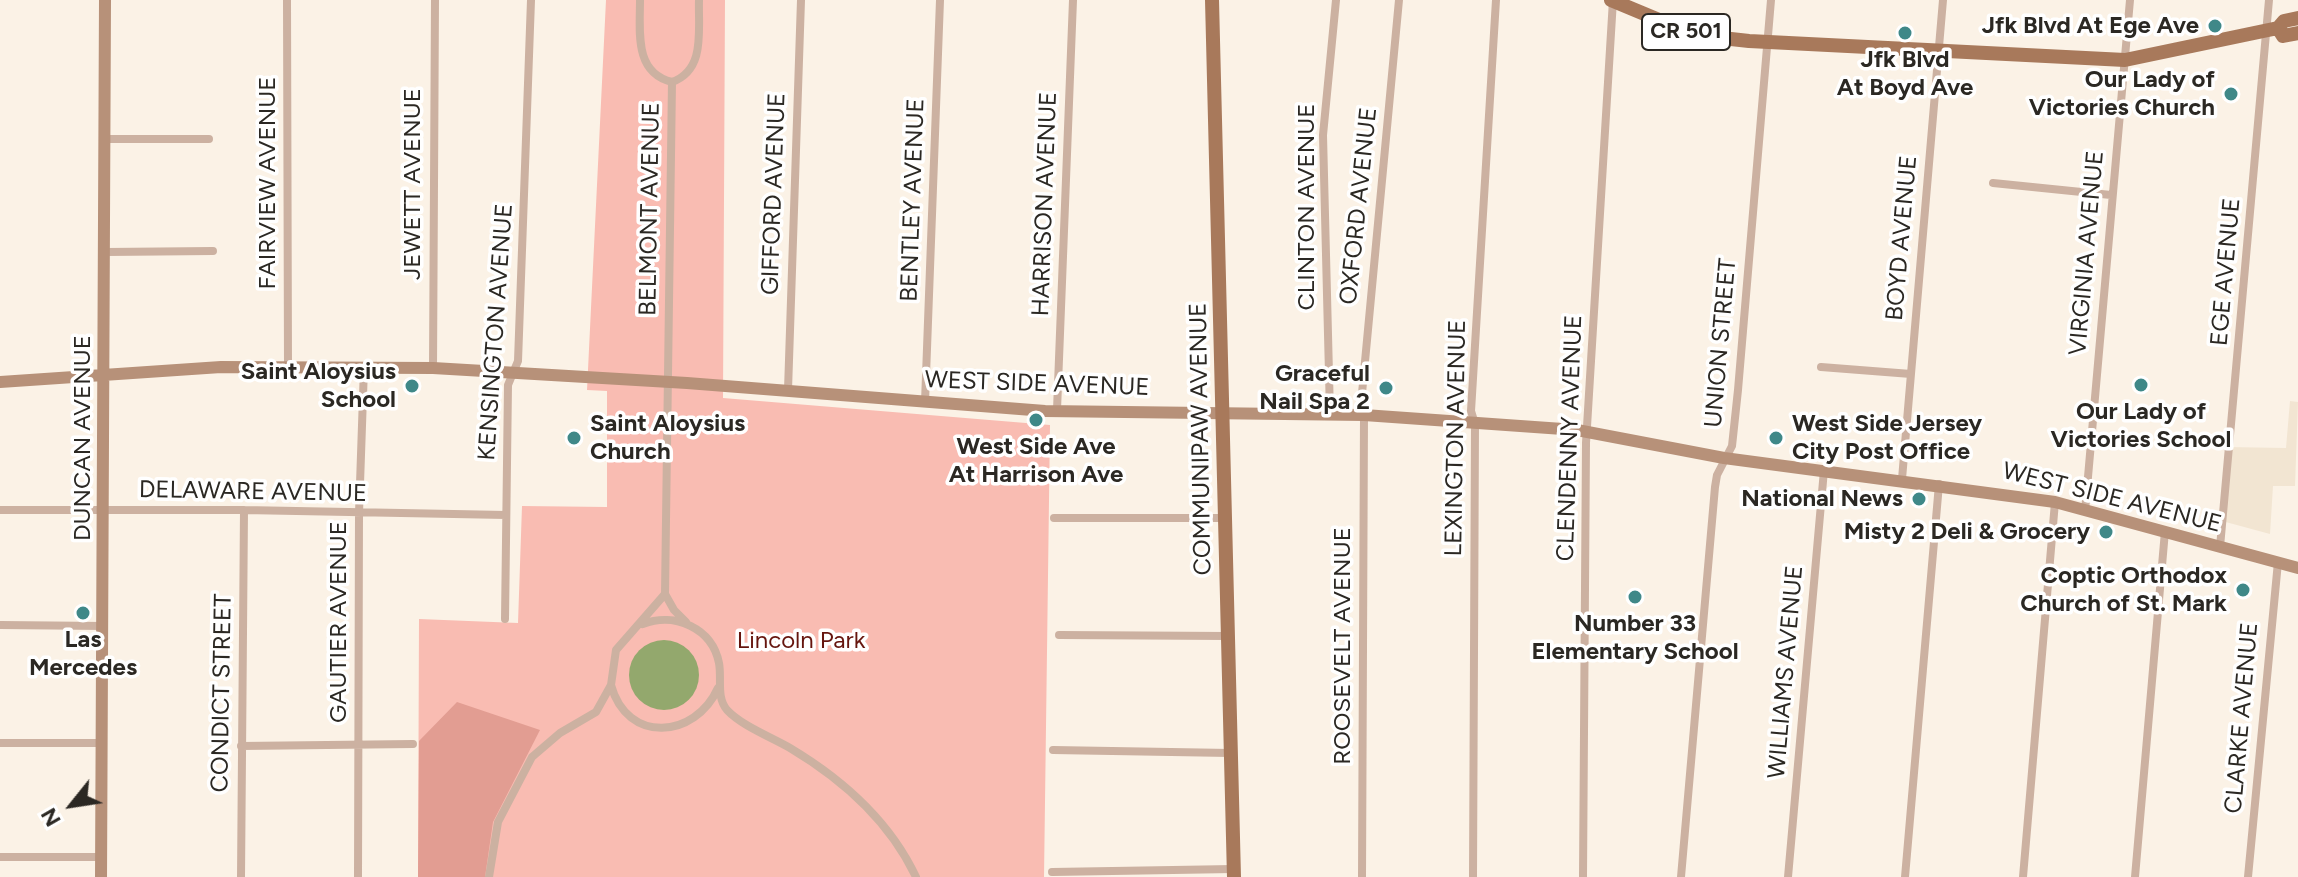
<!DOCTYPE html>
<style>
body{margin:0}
#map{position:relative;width:2298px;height:877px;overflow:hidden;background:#fbf2e6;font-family:Figtree,sans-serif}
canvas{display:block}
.north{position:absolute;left:32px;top:765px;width:80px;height:80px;-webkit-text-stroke:6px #fff;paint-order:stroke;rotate:240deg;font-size:22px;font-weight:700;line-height:32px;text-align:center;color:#2b2823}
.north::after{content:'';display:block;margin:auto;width:28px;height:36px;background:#2b2823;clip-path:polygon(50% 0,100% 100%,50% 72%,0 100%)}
</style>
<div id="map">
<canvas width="2298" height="877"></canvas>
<div class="north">N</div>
</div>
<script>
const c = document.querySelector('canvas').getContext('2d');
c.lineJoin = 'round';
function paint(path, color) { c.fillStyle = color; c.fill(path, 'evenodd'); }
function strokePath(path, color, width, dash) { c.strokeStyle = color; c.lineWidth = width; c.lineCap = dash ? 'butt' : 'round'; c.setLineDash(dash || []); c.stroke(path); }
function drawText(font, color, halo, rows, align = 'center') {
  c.font = font + ' Figtree,sans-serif'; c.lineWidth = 7; c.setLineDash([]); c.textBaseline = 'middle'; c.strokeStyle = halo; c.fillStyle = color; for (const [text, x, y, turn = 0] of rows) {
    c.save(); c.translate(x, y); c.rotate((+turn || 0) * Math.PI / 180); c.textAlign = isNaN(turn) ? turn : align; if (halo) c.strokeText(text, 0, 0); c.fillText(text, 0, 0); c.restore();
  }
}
paint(new Path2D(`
 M2290,401L2298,402L2295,486H2273L2270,534L2222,521L2227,447L2286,448Z`), '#f2e5d2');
paint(new Path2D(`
 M606,0H725L723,398L1050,425L1044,877H418L419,619L518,623L522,506L607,507V391L587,390Z`), '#f9bcb2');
paint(new Path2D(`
 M457,702L540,730L493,822L485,877H418L419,741Z`), '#e29d92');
paint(new Path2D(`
 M629 675a35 35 0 1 1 70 0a35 35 0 1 1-70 0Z`), '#93a86d');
strokePath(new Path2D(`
 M287,0L288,367
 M640,0C640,32 634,73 672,82
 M672,82C706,70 698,30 699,0
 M106,139H209
 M1993,183L2111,195
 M106,252L213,251
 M1821,367L1911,374
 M433,368L435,0
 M788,390L801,0
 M925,402L940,0
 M1057,410L1073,0
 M1330,414L1323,135L1336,0
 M1902,479L1943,0
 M0,510H244L506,515
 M2085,511L2130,0
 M1054,518H1224
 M2220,547L2269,0
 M665,594L674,610L686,622
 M505,619L508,385L518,361L531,0
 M643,624C675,612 712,628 719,663C722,679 716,697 727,710C742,726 771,737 790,748C842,779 890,822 916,877
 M0,625L104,626
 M1059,635L1227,636
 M611,685C627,744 695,739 718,688
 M0,743H101
 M241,746L413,744
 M1053,750L1230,753
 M0,857H101
 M1052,872L1233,869
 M241,877L244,510
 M358,877L359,513L364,367
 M489,877L498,822L532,757L560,733L596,712L611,685L616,650L665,594L672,82
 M1362,877L1364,415L1361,404L1399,0
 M1473,877L1475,424L1471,411L1496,0
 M1583,877L1586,443L1613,0
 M1681,877L1715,487L1717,475L1732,446L1738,390L1771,0
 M1788,877L1824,470
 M1905,877L1939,484
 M2023,877L2055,502
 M2135,877L2165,531
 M2248,877L2278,562`), '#ccb1a1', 8);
strokePath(new Path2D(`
 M0,382L221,367L433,368L687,383L1045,411L1364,415L1577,430L1724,458L2055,502L2298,568
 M101,877L105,0`), '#b79179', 12);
strokePath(new Path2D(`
 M1212,0L1234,877
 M1611,0L1695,35L1749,41L2125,60L2278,28L2284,21L2298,18
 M2278,28L2283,36L2298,33`), '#a8795b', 14);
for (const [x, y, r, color] of [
 [2215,26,8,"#3f8888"],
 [1905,33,8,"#3f8888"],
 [2231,94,8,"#3f8888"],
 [2141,385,8,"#3f8888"],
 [412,386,8,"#3f8888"],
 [1386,388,8,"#3f8888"],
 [1036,420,8,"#3f8888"],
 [574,438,8,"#3f8888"],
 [1776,438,8,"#3f8888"],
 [1919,499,8,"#3f8888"],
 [2106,532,8,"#3f8888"],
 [2243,590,8,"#3f8888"],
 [1635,597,8,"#3f8888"],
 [83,613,8,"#3f8888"]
]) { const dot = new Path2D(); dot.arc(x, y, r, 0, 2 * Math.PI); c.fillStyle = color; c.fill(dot); strokePath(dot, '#fff', 3); }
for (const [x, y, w] of [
 [1686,32,88]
]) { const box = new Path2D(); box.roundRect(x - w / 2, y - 18, w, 36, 6); c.fillStyle = '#fff'; c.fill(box); strokePath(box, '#2b2823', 2); }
drawText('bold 22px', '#2b2823', null, [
 ["CR 501",1686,32]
]);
drawText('bold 24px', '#2b2823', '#fff', [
 ["Jfk Blvd At Ege Ave",2199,26],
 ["Jfk Blvd",1905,60,"center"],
 ["At Boyd Ave",1905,88,"center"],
 ["Our Lady of",2215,80],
 ["Victories Church",2215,108],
 ["Saint Aloysius",396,372],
 ["School",396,400],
 ["Graceful",1370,374],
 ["Nail Spa 2",1370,402],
 ["Our Lady of",2141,412,"center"],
 ["Victories School",2141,440,"center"],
 ["Saint Aloysius",590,424,"left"],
 ["Church",590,452,"left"],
 ["West Side Jersey",1792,424,"left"],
 ["City Post Office",1792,452,"left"],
 ["West Side Ave",1036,447,"center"],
 ["At Harrison Ave",1036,475,"center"],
 ["National News",1903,499],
 ["Misty 2 Deli & Grocery",2090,532],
 ["Coptic Orthodox",2227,576],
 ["Church of St. Mark",2227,604],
 ["Number 33",1635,624,"center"],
 ["Elementary School",1635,652,"center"],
 ["Las",83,640,"center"],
 ["Mercedes",83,668,"center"]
], 'right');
drawText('24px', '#2b2823', '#fff', [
 ["FAIRVIEW AVENUE",268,183,-90],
 ["JEWETT AVENUE",413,184,-90],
 ["GIFFORD AVENUE",774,194,-88],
 ["BENTLEY AVENUE",913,200,-88],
 ["HARRISON AVENUE",1045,204,-88],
 ["OXFORD AVENUE",1359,206,-84],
 ["CLINTON AVENUE",1307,207,-90],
 ["BELMONT AVENUE",650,209,-89],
 ["BOYD AVENUE",1902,238,-85],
 ["VIRGINIA AVENUE",2087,253,-85],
 ["EGE AVENUE",2226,272,-85],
 ["KENSINGTON AVENUE",496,332,-86],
 ["UNION STREET",1721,343,-85],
 ["WEST SIDE AVENUE",1037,384,2],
 ["DUNCAN AVENUE",83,438,-90],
 ["LEXINGTON AVENUE",1456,438,-89],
 ["CLENDENNY AVENUE",1570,438,-88],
 ["COMMUNIPAW AVENUE",1201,439,-91],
 ["DELAWARE AVENUE",253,492,1],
 ["WEST SIDE AVENUE",2112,498,14],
 ["GAUTIER AVENUE",339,622,-90],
 ["ROOSEVELT AVENUE",1343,646,-90],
 ["WILLIAMS AVENUE",1786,672,-85],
 ["CONDICT STREET",222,693,-89],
 ["CLARKE AVENUE",2242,718,-85]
]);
drawText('24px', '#66150e', '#fff', [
 ["Lincoln Park",801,641]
]);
</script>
